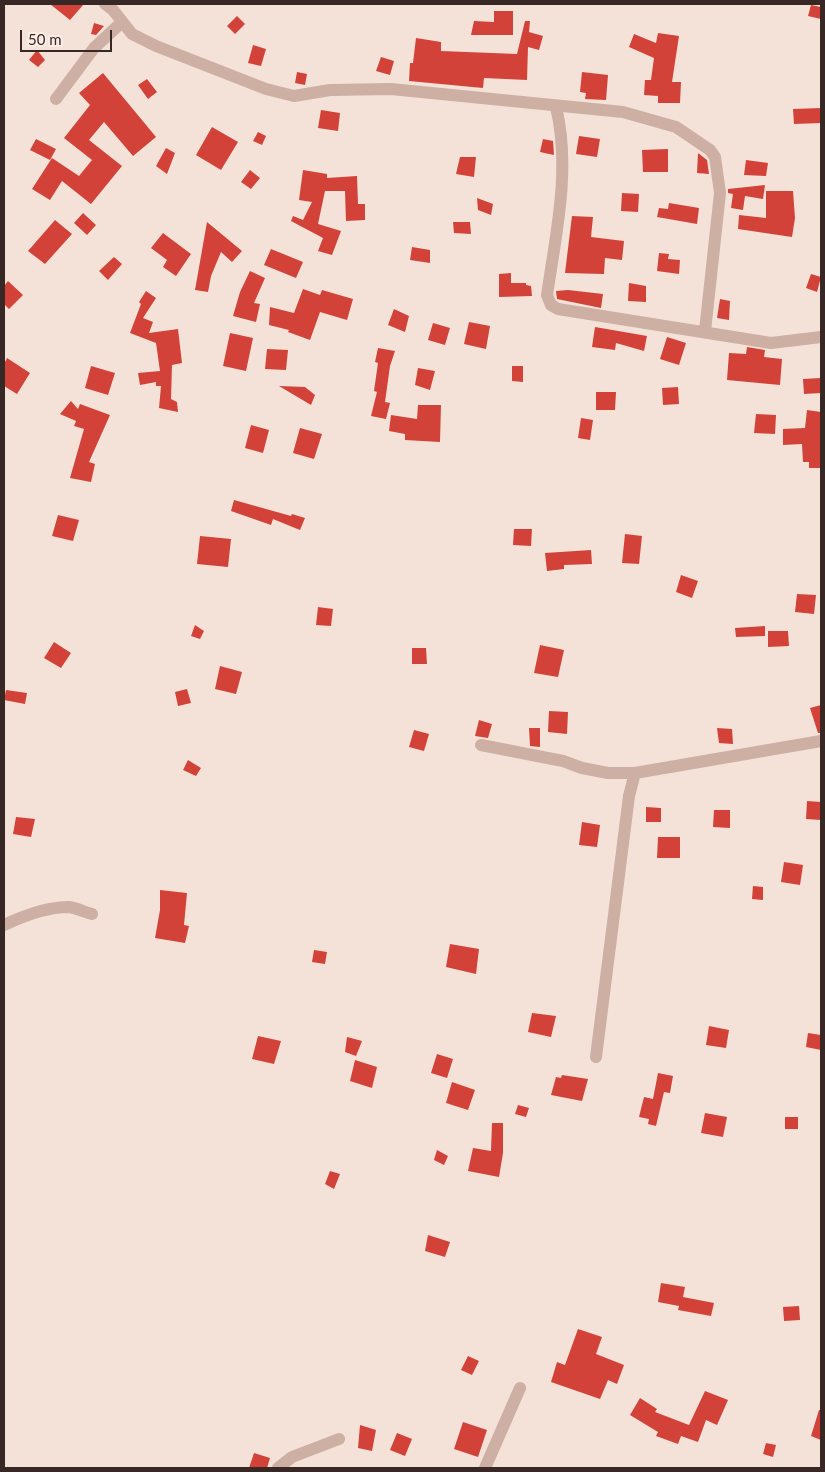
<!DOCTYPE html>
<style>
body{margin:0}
#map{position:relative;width:825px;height:1472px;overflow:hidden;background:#f4e2d8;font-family:Lato,sans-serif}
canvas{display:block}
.frame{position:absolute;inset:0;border:5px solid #372826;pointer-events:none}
.scale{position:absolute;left:20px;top:30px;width:92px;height:22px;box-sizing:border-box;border:2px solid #372826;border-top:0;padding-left:6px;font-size:15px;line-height:18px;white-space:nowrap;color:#372826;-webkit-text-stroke:4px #fbede5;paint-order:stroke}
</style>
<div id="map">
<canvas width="825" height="1472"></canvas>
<div class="frame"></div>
<div class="scale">50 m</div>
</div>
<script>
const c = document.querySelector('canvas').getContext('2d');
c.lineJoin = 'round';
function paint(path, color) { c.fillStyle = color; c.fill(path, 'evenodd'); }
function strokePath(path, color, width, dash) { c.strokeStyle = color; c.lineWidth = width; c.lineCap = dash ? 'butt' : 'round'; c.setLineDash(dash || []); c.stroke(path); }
paint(new Path2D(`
 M50,4H84L70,20Z
 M811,5L821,7V19L808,16Z
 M494,11H513V35H471L474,21L494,22Z
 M237,16L245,24L235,34L227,26Z
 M525,21H530L529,32L543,36L539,50L528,47L527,80L484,78L483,88L409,81L410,63H413L416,38L441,42V51L517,54Z
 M94,23L104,26L96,35L91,34Z
 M658,33L679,36L672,82H681L680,103H658V96L644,95L645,80H651L654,58L629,47L634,34L656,43Z
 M253,45L266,49L261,66L248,63Z
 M37,50L45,60L38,67L29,60Z
 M381,57L394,61L390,75L376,71Z
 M297,72L307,74L305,85L295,83Z
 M582,72L608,75L606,100L585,99L586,93L580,92Z
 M103,73L156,137L133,156L104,122L89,140L122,166L91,204L62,181L50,200L32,189L52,158L79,176L92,160L64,138L90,105L79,93Z
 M147,79L157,92L148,99L138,85Z
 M821,108V123L794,124L793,109Z
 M321,110L340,113L338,131L318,128Z
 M212,127L238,142L221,170L196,155Z
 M258,132L266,136L262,145L253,141Z
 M579,136L600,139L597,157L576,154Z
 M36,139L56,149L50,160L30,150Z
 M543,139L553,141L554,155L540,152Z
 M166,148L175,153L167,174L156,166Z
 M668,149V172H643L642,150Z
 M698,153L707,160L709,174L697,173Z
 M460,157H476L474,177L456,174Z
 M746,160L768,163L766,176L744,175Z
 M250,170L260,178L251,189L241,182Z
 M303,170L327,174V178L357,176L358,204H365V220L346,221L345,191H325L318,224L341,231L332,255L318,251L323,238L291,221L293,216L303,220L312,202L299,200Z
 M765,185L763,199L745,196L743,210L731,208L733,194L728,193V189Z
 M766,191H793L795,218L792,237L738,229L739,215L766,218Z
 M622,193L639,194L638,212L621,211Z
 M477,198L493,204L491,215L478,210Z
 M669,203L699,208L697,224L657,217L659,208L668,209Z
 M83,213L96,225L87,235L74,223Z
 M572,216L593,217L591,237L624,241L622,260L605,258L604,274L565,273Z
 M55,220L72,234L45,264L28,251Z
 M207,222L242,251L232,262L221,252L211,276L208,292L195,290Z
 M453,222H470L471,234L454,233Z
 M163,233L191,254L176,276L163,267L167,260L151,248Z
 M412,247L430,250V263L410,260Z
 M271,249L303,262L296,278L264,265Z
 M659,253L669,254L668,259L680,260L679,274L657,271Z
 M114,257L122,264L108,280L99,271Z
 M250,271L265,278L254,303L260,304L256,322L233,316L240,292Z
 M511,273V283H526V285L531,286L532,296L499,297V274Z
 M811,274L821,277L817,292L806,288Z
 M8,281L23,295L9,309L4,304V286Z
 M629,283L646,286V302L628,301Z
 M303,289L320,295L322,290L353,299L347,320L320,312L310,340L288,332L289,330L269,325L270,307L294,313Z
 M568,290L603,294L601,308L557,299L556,291Z
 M146,291L156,298L143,318L153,322L149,333L178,329L182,363L172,365L171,399L177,402L178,412L159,408L161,386H156V382L140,385L138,373L160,371L156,343L130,333L141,304L139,302Z
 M720,299L730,301L729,320L717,318Z
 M394,309L409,316L405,332L388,325Z
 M469,322L490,326L486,349L464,344Z
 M433,323L450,328L445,345L428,340Z
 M595,327L647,336L644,351L616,343L615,350L592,347Z
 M230,333L253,338L246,371L223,366Z
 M667,337L686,343L679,365L660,359Z
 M747,347L765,350L764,357L782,359L780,385L727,380L729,353L746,354Z
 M378,348L395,351L390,366L385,402L390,403L386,419L371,416L377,392L374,391L378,363L375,362Z
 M267,349L288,350L286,370L265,369Z
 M7,358L30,373L17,394L4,386V364Z
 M91,366L115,373L108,395L85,388Z
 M512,366H523V382L512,381Z
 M418,368L435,371L430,390L415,385Z
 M821,378V393L804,394L803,379Z
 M279,386L305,387L315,395L311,405Z
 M678,387L679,404L663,405L662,388Z
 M596,392H616L615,410H596Z
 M71,401L78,409L80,404L110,415L89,462L95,464L91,482L70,478L84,429L74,426L76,421L60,414Z
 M418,405H441L440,442L405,440V434L389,431L391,415L417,419Z
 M807,410L821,412V468H809V462H803L802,444L783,445V429L805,428Z
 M756,414L776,415L775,434L754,433Z
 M581,418L593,420L590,440L578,438Z
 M251,425L269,430L263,453L245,448Z
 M300,428L322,434L314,459L293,453Z
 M234,500L291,516L292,514L305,518L300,530L273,519L271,525L231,511Z
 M58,515L79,520L73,541L52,536Z
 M514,529H532L531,546L513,545Z
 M625,534L642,536L639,564L622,563Z
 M200,536L231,539L228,567L197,564Z
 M591,550L592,564L564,565V569L547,571L545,553Z
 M681,575L698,581L692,598L676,592Z
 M797,594L816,595L814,614L795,612Z
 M318,607L333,609L331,626L316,625Z
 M195,625L204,631L200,639L191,636Z
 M765,626V636L736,637L735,628Z
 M768,631H788L789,646L768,647Z
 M54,642L71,653L61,668L44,658Z
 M540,645L564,650L558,677L534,673Z
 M412,648H426L427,664H412Z
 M220,666L242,672L236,694L215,689Z
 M187,689L191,703L178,706L175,692Z
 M6,690L27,693L25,704L4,700Z
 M821,705V733H818L810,708Z
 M549,711L568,712L567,734L548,732Z
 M479,720L492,724L488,738L475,736Z
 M529,728H540V747L530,746Z
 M717,728L732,729L733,744L719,743Z
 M414,730L429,734L424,751L409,747Z
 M188,760L201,768L196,776L183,770Z
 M807,801L821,802V820L806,819Z
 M646,807L661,808V822H646Z
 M714,810H730V828L713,827Z
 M16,817L35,819L31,837L13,834Z
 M582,822L600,825L597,847L579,845Z
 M658,837H680V858H657Z
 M784,862L803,865L800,885L781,882Z
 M753,886L763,887V900L752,899Z
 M160,890L187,893L184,925L189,926L185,943L155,938L160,910Z
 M450,944L479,949L476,974L446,967Z
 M314,950L327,952L325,964L312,962Z
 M532,1013L556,1016L551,1037L528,1032Z
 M709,1026L729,1030L726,1048L706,1045Z
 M808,1033L821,1035V1050L806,1047Z
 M258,1036L281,1041L274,1064L252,1059Z
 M347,1037L362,1041L356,1056L345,1052Z
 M437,1054L453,1059L447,1078L431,1073Z
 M355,1060L377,1067L372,1088L350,1081Z
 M658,1073L673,1076L670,1093L664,1092L656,1126L648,1124L649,1119L639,1117L644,1097L653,1099Z
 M562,1075L588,1079L582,1101L551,1095L556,1077L561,1078Z
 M452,1082L475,1090L468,1110L446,1103Z
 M518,1105L529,1108L526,1117L515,1114Z
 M705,1113L727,1117L723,1137L701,1133Z
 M785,1117H798V1129H785Z
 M492,1123H503V1153L499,1177L468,1171L473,1148L491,1151Z
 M437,1150L448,1156L444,1165L434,1160Z
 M330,1171L340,1174L334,1189L325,1184Z
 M428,1235L450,1242L445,1257L425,1251Z
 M661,1283L685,1287L683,1297L714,1303L711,1316L678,1310L679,1306L658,1302Z
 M799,1306L800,1320L784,1321L783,1307Z
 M578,1329L602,1337L596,1354L624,1365L617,1384L608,1380L600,1399L551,1382L557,1362L565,1365Z
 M468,1356L479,1361L472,1375L461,1370Z
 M705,1391L728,1400L717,1425L706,1420L698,1442L681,1436L678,1444L656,1436L658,1432L630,1415L640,1398L657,1409L655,1412L689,1425Z
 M819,1410H821V1440L811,1436Z
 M463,1422L487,1430L478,1457L454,1449Z
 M360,1425L376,1430L372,1451L358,1448Z
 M397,1433L412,1439L405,1456L390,1450Z
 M766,1443L776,1445L773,1457L763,1454Z
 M254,1453L270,1458L267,1468H249Z`), '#d34238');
strokePath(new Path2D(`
 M105,4L113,10L132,34L156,46L266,89L294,96L330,90L391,89L623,112L676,127L710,150L715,157L720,193L705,331
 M56,99L94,48L122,22
 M556,107C571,169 556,233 547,295L551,305L558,309L771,343L821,337
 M481,745L563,761L582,768L608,773H635L821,741
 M4,925C23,916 47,907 69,907C76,908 85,912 92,914
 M596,1057L629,796L635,773
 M278,1468L292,1457L339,1439
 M485,1468L520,1388`), '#cdafa3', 12);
</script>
